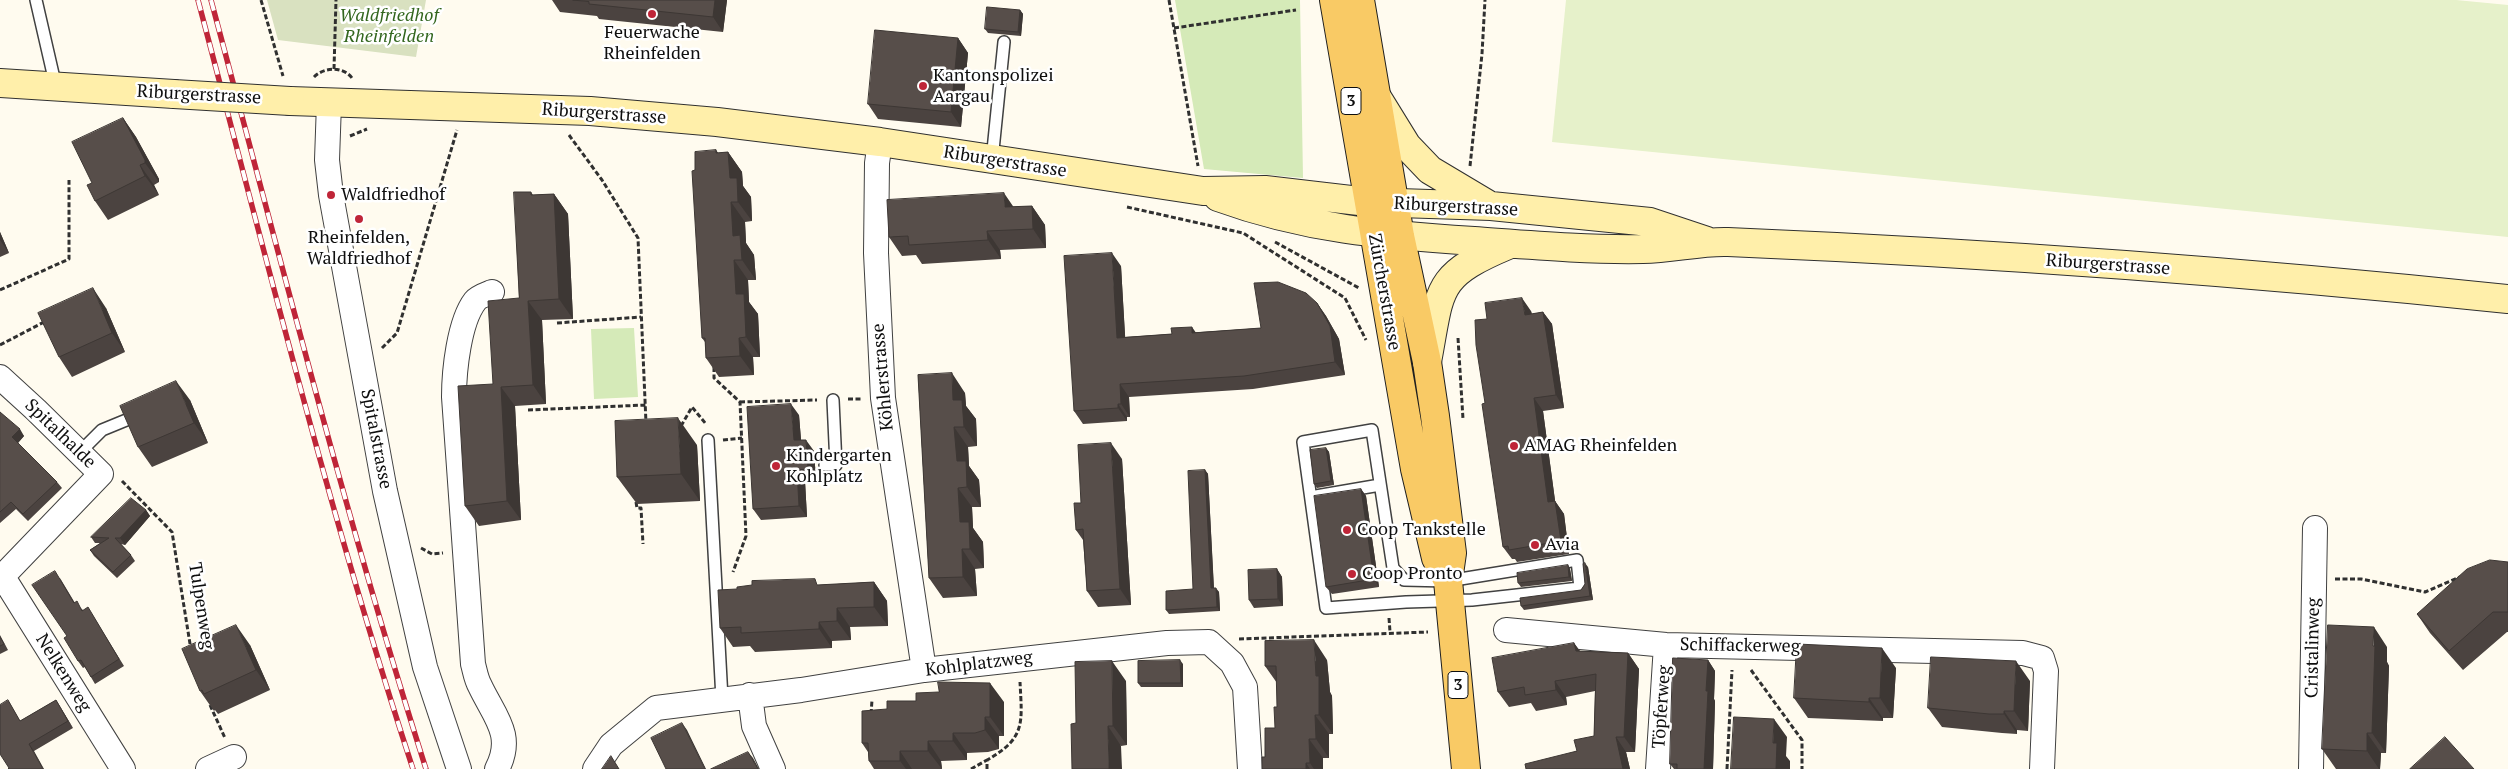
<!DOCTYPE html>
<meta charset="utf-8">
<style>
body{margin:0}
canvas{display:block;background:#fffbef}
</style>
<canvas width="2508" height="769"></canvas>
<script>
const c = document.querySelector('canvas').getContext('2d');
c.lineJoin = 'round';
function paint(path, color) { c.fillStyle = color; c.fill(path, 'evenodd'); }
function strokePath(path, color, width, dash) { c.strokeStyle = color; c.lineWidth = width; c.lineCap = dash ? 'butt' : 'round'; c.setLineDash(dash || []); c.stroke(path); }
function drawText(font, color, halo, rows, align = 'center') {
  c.font = font + ' "PT Serif",serif'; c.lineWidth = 5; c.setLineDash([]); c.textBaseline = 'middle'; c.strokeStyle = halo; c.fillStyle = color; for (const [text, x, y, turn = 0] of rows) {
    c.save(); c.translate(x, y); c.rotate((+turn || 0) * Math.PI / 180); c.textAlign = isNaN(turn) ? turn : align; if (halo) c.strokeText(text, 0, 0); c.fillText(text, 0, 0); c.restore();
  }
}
paint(new Path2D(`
 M1175,0H1300L1303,178L1204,169Z
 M634,328L638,397L594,399L591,329Z`), '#d5eab8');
paint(new Path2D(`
 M267,0H426L416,57L278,40Z`), '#d9e1c0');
paint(new Path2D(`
 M1566,0H2456L2508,5V237L1552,142Z`), '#e6f1ca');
const lane = new Path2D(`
 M36,0L56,87
 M992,160L1004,42
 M1372,430L1393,568L1404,580L1448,581L1577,560L1580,588L1472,600L1406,602L1326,608L1303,442Z
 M708,440L722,699
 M79,453L102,430L141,414
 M825,465H836L833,400
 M1316,496L1380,485`);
const street = new Path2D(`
 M329,103L327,160L331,195L385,491L425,667L459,769
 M880,142L877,163L876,253L883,398L924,670
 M492,292C487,294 478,297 475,301C459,322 454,371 454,397L473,664C475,671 476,679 480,686C494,716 515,735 497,769
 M0,377L36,410L101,474L0,579
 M3,577L123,769
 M1506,630L1666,645L2023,653L2042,658L2046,671L2042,769
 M750,695L754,726L773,769
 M208,769L234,757
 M595,769L611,745L656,708L801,690L924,670L1167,643L1209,642L1232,663L1245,687L1250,769
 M1658,769L1666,645
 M2311,769L2315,528`);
const secondary = new Path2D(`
 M0,83L174,94
 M1378,99L1407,146L1430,170L1487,204
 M290,101L590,111L717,122L880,142L1203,191L1265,190L1368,202L1491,206L1650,222L1707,241
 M1218,197C1306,229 1382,235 1474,241C1530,245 1587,250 1643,249C1672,249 1699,241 1728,242C1988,253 2249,272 2508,299
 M1427,362C1441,288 1434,276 1508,245`);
const primary = new Path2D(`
 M1334,0L1415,469L1436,558L1446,577
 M1360,0L1400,236L1427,362L1435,416L1452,553L1448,581L1466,769`);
strokePath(lane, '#414141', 14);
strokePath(street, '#414141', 26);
strokePath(secondary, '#303030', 30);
strokePath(primary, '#1f1f1f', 30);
strokePath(new Path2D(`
 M261,0L283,76
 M1169,0L1198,166
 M1174,28L1296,10
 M334,69L336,0
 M314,77C324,67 343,66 352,78
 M569,135L602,180L638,238L646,423
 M350,136L367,129
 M1470,166L1482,54L1485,0
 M1127,207L1243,233L1345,298L1366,340
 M1275,242L1359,288
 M0,290L69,259V180
 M557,323L641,317
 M1458,338L1463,419
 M0,345L46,321
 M382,348L397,333L457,130
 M714,367V378L740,402L746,536L733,572
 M848,399H862
 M740,402L817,400
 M528,410L646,405
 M681,426L692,407L706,424
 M723,440L742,438
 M122,481L172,532L191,650
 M636,502L637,508H641L643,544
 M421,548L432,554L443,553
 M2335,579H2361L2425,592L2460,577
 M1389,618L1390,632
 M1239,639L1428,632
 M1751,670L1802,740V769
 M210,705L225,738
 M871,714L872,700
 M971,769L987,760
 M987,769V760C1026,738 1022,723 1020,682
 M1727,769L1732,670`), '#303030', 3, [5, 2.5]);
strokePath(lane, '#fff', 11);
strokePath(street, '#fff', 24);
strokePath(secondary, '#ffefaa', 28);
strokePath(primary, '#f9ca65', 28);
const rail = new Path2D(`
 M198,0C266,257 330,516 413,769
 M211,0C280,257 345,515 426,769`);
strokePath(rail, '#bf2538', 5.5);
strokePath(rail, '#fff', 4, [11]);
const secondaryBridge = new Path2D(`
 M174,94L290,101`);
strokePath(secondaryBridge, '#303030', 30, []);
strokePath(secondaryBridge, '#ffefaa', 28);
paint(new Path2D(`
 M552,0H727L723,32L599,19L597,16L560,12Z
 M1020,10L1023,14L1021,36L988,33L985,29Z
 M958,38L968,53L961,127L878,119L868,104Z
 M123,118L136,137L159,179V182L154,185L159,195L108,220L95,201L92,183Z
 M716,150L718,153L728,152L742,172L743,186L751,197L752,221L745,222L746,243L754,255L756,280H748L749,302L758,314L760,357H753L754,375L719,377L706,358L705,342L702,338L695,170Z
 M531,192L533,195L554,194L568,214L573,319L542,320L546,404L515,406L521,520L479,526L465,506L493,384L519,298Z
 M1032,206L1045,225L1046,248L1000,250L1001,259L922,264L916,255L902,256L889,237L1014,207Z
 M0,232L9,253L0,257Z
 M1121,266L1125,337L1261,328L1317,303L1326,316L1339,339L1345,375L1253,389L1129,397L1130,417H1127V421L1083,424L1074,411Z
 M106,308L125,352L72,377L59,357Z
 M1531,311L1532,314L1543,312L1552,324L1564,408L1543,411L1555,501L1564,514L1569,554L1517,562L1515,559H1512L1503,547L1485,403L1487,319Z
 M918,375L965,393L966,406L976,419L977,446L968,447L969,466L979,480L981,507H972L973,528L983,542L984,568L975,569L977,596L943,598L929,578Z
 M190,400L208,443L152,467L138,447Z
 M0,412L24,436L18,443L57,482L62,488L28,521L16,509L0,523Z
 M799,415L801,440L814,451L816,480L805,481L807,517L761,520L753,509Z
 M697,445L700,501L637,504L617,477Z
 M1326,448L1329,452L1334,485L1317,488L1314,484Z
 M1122,459L1131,605L1098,607L1087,591L1083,540L1076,530L1081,503Z
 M1205,470L1208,474L1214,588L1219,592L1220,611L1169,614L1166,610L1193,589Z
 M1361,489L1366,496L1379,587L1332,594L1326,587Z
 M146,510L150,516L125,545L121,544L131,555L135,561L117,578L94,556L90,550L100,543H95L91,537Z
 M2508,562V632H2507L2463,670L2430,633L2417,614Z
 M1568,565L1570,569L1572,581L1521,587L1518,583Z
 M1588,567L1593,600L1524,610L1521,606L1581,590L1585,584Z
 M1277,569L1282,577L1283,606L1254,608L1249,600Z
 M60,578L75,603L83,610L92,614L124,666L95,684L85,667L83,668L78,661L67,636Z
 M874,582L887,601L888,626L850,627L851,640L832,641V648L755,652L750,646L733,647L720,628L819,585Z
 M0,635L8,650L0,654Z
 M1574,643L1580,651L1628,653L1639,669L1635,752H1626L1630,769H1526L1577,751L1594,736L1595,691L1566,697L1567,705L1536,711L1531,703L1509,707L1498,692Z
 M250,645L270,690L218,714L215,710L214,711L200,691Z
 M2387,647V662L2389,666L2386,753H2381L2380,769H2336L2322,749Z
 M1327,660L1330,692L1332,696L1333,734H1329V758H1323V769H1262L1275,728L1277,707V683L1265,666Z
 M1708,660L1715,671L1714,699L1715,701L1713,769H1674L1670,764Z
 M1183,664V687H1141L1138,683Z
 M1896,668L1893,718H1883V721L1808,718L1794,698Z
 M1126,681L1127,745L1121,746L1076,723Z
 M2030,681L2028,731L2017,730V734L2002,733L1942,727L1928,708Z
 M8,700L20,721L56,700L73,728L34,751L9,768Z
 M1004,702V736H999V749L988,752L967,753V760L941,761L942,769H874L869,761L868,752L862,743Z`), '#4b4340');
paint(new Path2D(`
 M715,0H727L723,32L713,17Z
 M1020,10L1023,14L1021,36L1018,32Z
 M958,38L968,53L961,127L951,112Z
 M123,118L136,137L159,179V182L145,163Z
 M716,150L729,169L728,152L742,172L743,186L751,197L752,221L738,202L730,178L716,153Z
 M140,165L154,185L159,195L145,176Z
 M1004,193L1017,212L1005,207Z
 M554,194L568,214L573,319L559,299Z
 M731,202L745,222L746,243L754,255L756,280L742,260L733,236Z
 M1032,206L1045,225L1046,248L1033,229Z
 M987,231L1000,250L1001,259L988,240Z
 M0,232L9,253L0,240Z
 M1112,253L1121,266L1126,351L1117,338Z
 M734,260L748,280L749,302L758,314L760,357L746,337L736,294Z
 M93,288L106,308L125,352L112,333Z
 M1522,298L1531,311L1534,327L1525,315Z
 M528,301L542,320L546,404L533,385Z
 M1317,303L1326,316L1339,339L1345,375L1335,362Z
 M1543,312L1552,324L1564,408L1556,395Z
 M1192,327L1201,340L1192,333Z
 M739,338L753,357L754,375L740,356Z
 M952,373L965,393L966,406L976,419L977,446L964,427L953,400Z
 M176,381L190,400L208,443L194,423Z
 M1120,384L1129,397L1130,417L1121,404Z
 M501,387L515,406L521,520L507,501Z
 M1534,398L1543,411L1557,515L1548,502Z
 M791,404L799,415L802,452L794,440Z
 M1118,404L1127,417V421L1118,408Z
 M678,418L697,445L700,501L681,474Z
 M954,427L968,447L969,466L979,480L981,507L967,487L957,461Z
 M20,429L24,436L17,444L12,437Z
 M806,440L814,451L816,480L808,469Z
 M1111,443L1122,459L1131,605L1120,589Z
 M1326,448L1329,452L1334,485L1331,481Z
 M797,470L805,481L807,517L799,506Z
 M1205,470L1208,474L1214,592L1211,588Z
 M958,488L972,507L973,528L983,542L984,568L970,549L960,522Z
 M1361,489L1366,496L1379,587L1374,579Z
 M1555,501L1564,514L1569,554L1561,541Z
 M146,510L150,516L125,545L120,538Z
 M962,549L975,569L977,596L963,577Z
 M1585,563L1588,567L1593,600L1590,596Z
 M1568,565L1570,569L1572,581L1569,577Z
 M1277,569L1282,577L1283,606L1278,599Z
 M874,582L887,601L888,626L874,607Z
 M1216,588L1219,592L1220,611L1217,607Z
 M837,608L850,627L851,640L837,621Z
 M819,622L832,641V648L819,629Z
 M236,625L250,645L270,690L256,670Z
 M2374,627L2387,647V662L2389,666L2386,753L2372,733Z
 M1314,640L1327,660L1330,692L1332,696L1333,734L1319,715Z
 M1574,643L1585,659L1576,651Z
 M1882,648L1896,668L1893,718L1880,698Z
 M1628,653L1639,669L1635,752L1624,737Z
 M1180,660L1183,664V687L1181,683Z
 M1708,660L1715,671L1714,699L1715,701L1713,769H1704L1706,691Z
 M1112,661L1126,681L1127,745L1113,726Z
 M2016,661L2030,681L2028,731L2014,711Z
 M1555,681L1566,697L1567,705L1556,690Z
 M990,683L1004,702V736L990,717Z
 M1869,698L1883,718V721L1869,702Z
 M56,700L61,708L73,728L68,721Z
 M2004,711L2017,730V734L2004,714Z
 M1315,715L1329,734V758L1316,739Z
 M985,717L999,736V749L985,730Z
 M1774,719L1787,737L1786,756L1790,761V769H1776L1773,743Z
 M682,723L687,730L706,769H705Z
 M1108,726L1121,746L1122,769H1109Z
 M953,733L967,753V760L953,741Z
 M2367,733L2381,753L2380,769H2379L2367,751Z
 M1616,737L1626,752L1630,769H1623Z
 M1309,739L1323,758V769H1314L1310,763Z
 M928,741L941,761L942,769L928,751Z
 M29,744L34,751L44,769H43Z
 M900,751L912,769H906L900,761Z
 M748,752L753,758L759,769H758Z
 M1306,763L1310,769H1306Z`), '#3d3734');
const building = new Path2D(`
 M573,0H715L713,17L589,4V2Z
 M987,7L1020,10L1018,32L985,29Z
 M875,30L958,38L951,112L868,104Z
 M123,118L145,160V163L140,165L145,176L95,201L87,185L92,183L72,142Z
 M716,150V153L728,152L730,178H737L738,202H731L733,236L740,235L742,260H734L736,294H744L746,337L739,338L740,356L706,358L705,338H702L692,171L695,170V152Z
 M514,192H531V195L554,194L559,299L528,301L533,385L501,387L507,501L465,506L458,386L493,384L488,301L519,298Z
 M1004,193L1005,207L1032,206L1033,229L987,231L988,240L909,245L908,236L889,237L887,200Z
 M1112,253L1117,338L1172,334L1171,328L1192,327V333L1261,328L1254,283L1278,282L1306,293L1317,303L1330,326L1335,362L1244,376L1120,384L1121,404H1118V408L1074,411L1064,256Z
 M93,288L112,333L59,357L38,313Z
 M1522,298L1525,315L1543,312L1556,395L1534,398L1548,502L1555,501L1561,541L1509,550L1508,546L1503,547L1482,404L1485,403L1476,345L1475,320L1487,319L1485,303Z
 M952,373L953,400H962L964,427H954L957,461H966L967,487L958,488L960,522H969L970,549H962L963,577L929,578L918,375Z
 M176,381L194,423L138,447L120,406Z
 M791,404L794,440H806L808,469L797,470L799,506L753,509L747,407Z
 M0,412L20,429L12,437L57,482L23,514L11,502L0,512Z
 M678,418L681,474L617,477L615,421Z
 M1111,443L1120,589L1087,591L1083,529L1076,530L1074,503H1081L1078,445Z
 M1326,448L1331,481L1314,484L1310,450Z
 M1205,470L1211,588H1216L1217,607L1166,610V591L1193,589L1188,471Z
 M1361,489L1374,579L1326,587L1314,496Z
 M131,498L146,510L120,538H115L131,555L113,572L90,550L109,538L91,537Z
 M2490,560L2508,562V612H2493L2449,651L2417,614L2467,569Z
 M1585,563L1590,596L1521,606L1520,598L1581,590L1585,584L1583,564Z
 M1568,565L1569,577L1518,583L1517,573Z
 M1277,569L1278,599L1249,600L1248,570Z
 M55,571L74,603L77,601L82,611L88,607L119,659L91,677L81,660L78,661L64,638L67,636L32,585Z
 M815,579L817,585L874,582V607L837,608V621L819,622V629L741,633V627L720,628L718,590L737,589V587L752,585V581Z
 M236,625L256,670L204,694L202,690L200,691L182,649Z
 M2328,625L2374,627L2373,646H2375L2372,733H2367V751L2322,749Z
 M0,637L4,644L0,646Z
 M1314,640L1316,676H1319V715H1315L1316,739H1309L1310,763H1306V769H1262V757H1265V728H1275L1274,707H1277L1276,666H1265V641Z
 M1574,643L1576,651L1628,653L1624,737H1616L1623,769H1526L1525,764L1577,751L1574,740L1594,736L1596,674L1555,681L1556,690L1525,695L1524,687L1498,692L1492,658Z
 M1797,644L1882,648L1880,698H1869V702L1794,698Z
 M1931,657L2016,661L2014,711H2004V714H1989L1928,708Z
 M1673,658L1708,660L1706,691H1708L1704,769H1677V764H1670Z
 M1180,660L1181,683H1138V661Z
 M1112,661L1113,726H1108L1109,769H1072L1071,724L1076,723L1075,662Z
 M938,682L990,683V717H985V730L975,733H953V741H928V751H900V761H869L868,743H862V711L887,709V701H916V693L939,692Z
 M8,700L20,721L56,700L68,721L29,744L43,769H8L9,768L0,754V705Z
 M1734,717L1774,719L1773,743H1777L1776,769H1731Z
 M682,723L705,769H666L651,738Z
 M2445,737L2474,769H2410Z
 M748,752L758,769H711Z
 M611,756L619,769H602Z`);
paint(building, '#574e4a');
strokePath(building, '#3d3734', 1);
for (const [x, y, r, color] of [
 [652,14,5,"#bf2538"],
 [923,86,5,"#bf2538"],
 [331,195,5,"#bf2538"],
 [359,219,5,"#bf2538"],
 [1514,446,5,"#bf2538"],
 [776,466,5,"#bf2538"],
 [1347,530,5,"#bf2538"],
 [1535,545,5,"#bf2538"],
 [1352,574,5,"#bf2538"]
]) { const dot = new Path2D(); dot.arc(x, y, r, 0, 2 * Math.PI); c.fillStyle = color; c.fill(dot); strokePath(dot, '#fff', 2); }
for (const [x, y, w] of [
 [1351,101,20],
 [1458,685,20]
]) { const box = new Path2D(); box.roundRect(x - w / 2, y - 13.5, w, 27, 4); c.fillStyle = '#fff'; c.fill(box); strokePath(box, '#0e0e0e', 1); }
drawText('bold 16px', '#0e0e0e', null, [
 ["3",1351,101],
 ["3",1458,685]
]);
drawText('italic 18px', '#32661e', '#fff', [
 ["Waldfriedhof",389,16],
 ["Rheinfelden",389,37]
]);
drawText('18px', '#0e0e0e', '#fff', [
 ["Feuerwache",652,33,"center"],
 ["Rheinfelden",652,54,"center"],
 ["Kantonspolizei",933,76],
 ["Aargau",933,97],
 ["Waldfriedhof",341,195],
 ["Rheinfelden,",359,238,"center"],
 ["Waldfriedhof",359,259,"center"],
 ["AMAG Rheinfelden",1524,446],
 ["Kindergarten",786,456],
 ["Kohlplatz",786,477],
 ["Coop Tankstelle",1357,530],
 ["Avia",1545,545],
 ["Coop Pronto",1362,574]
], 'left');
drawText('18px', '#0e0e0e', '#fff', [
 ["Riburgerstrasse",199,95,3],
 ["Riburgerstrasse",604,114,4],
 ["Riburgerstrasse",1005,162,9],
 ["Riburgerstrasse",1456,207,3],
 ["Riburgerstrasse",2108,265,4],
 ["Zürcherstrasse",1384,292,80],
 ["Köhlerstrasse",883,377,-95],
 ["Spitalhalde",60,434,44],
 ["Spitalstrasse",376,439,79],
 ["Tulpenweg",201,606,81],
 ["Schiffackerweg",1740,646,1],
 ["Cristalinweg",2313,648,-89],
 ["Kohlplatzweg",979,664,-7],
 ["Nelkenweg",63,673,58],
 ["Töpferweg",1662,707,-86]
]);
</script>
